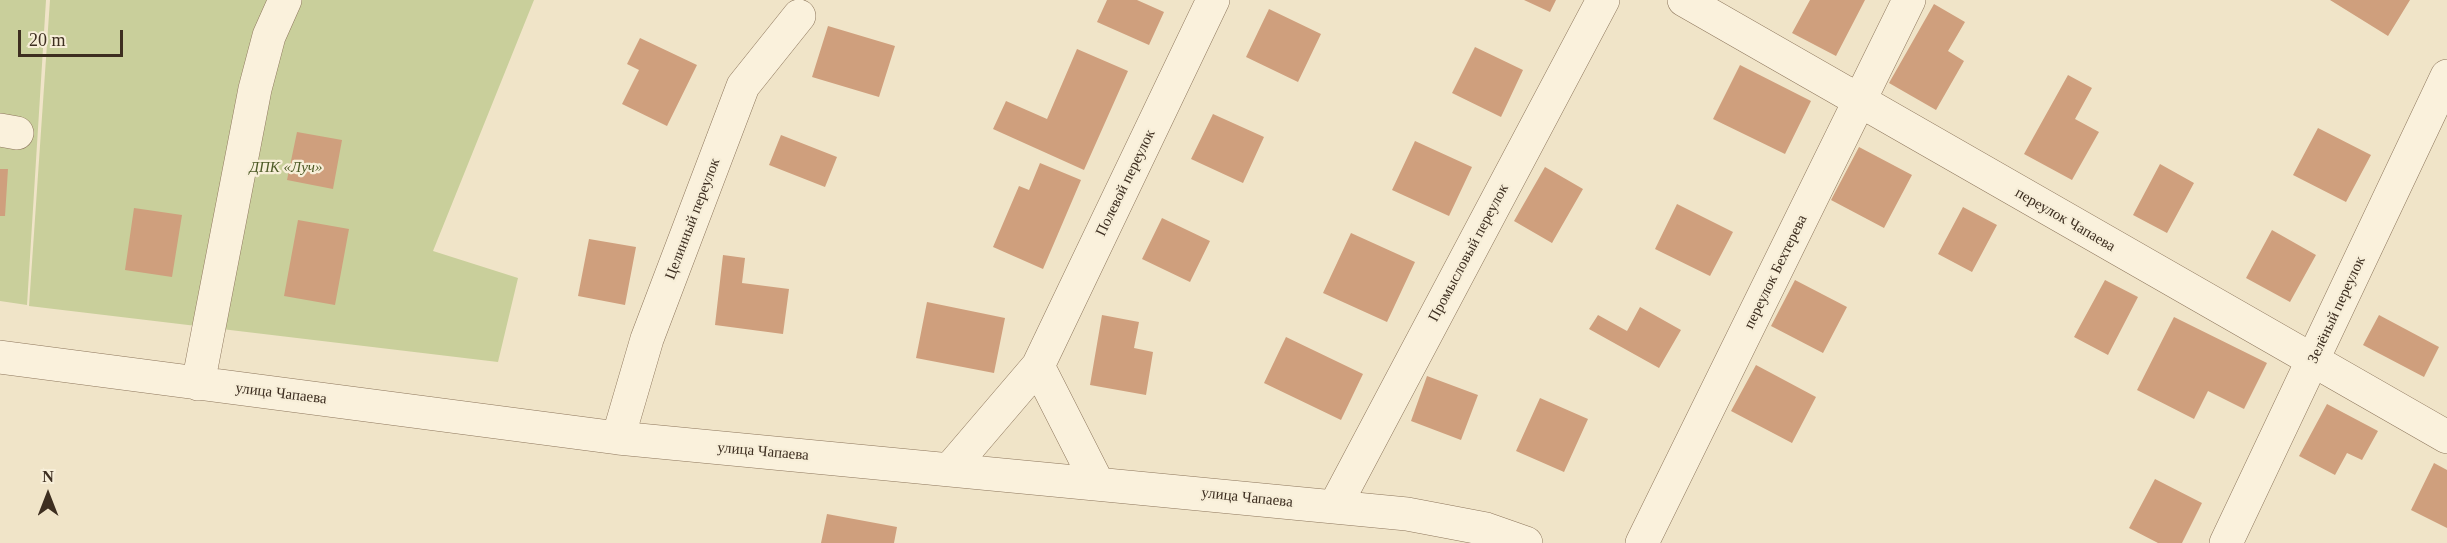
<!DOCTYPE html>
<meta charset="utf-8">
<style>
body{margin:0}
#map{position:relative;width:2447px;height:543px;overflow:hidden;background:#f0e4c8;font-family:Georgia,serif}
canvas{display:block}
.north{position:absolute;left:18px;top:465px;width:60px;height:60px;-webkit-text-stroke:4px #f7eed8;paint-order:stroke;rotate:0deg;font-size:16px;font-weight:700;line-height:24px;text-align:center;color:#3d2e20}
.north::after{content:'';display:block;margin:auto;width:21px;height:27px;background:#3d2e20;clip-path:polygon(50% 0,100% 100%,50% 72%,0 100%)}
.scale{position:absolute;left:18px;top:30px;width:105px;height:27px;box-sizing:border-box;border:3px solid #3d2e20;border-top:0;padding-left:8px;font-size:18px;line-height:21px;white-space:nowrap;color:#3d2e20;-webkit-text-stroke:4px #f7eed8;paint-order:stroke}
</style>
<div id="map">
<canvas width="2447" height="543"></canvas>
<div class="north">N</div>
<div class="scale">20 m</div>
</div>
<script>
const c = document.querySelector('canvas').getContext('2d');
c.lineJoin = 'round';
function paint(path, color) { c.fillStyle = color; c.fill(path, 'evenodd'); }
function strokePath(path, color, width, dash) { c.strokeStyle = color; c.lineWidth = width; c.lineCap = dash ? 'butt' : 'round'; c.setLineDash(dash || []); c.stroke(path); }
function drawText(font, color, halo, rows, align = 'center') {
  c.font = font + ' Georgia,serif'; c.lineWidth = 4.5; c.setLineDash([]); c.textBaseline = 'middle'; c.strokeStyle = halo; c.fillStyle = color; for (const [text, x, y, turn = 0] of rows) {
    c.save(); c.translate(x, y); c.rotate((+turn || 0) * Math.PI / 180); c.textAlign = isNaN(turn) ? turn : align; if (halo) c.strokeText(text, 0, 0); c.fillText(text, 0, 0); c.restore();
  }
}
paint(new Path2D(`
 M0,0H46L27,305L0,301Z
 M50,0H534L433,251L518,278L498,362L29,306Z`), '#c9cf9b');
paint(new Path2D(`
 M1107,0H1137L1164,12L1149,45L1097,22Z
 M1524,0H1556L1550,12Z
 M1810,0H1865L1836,56L1792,33Z
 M2330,0H2410L2388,36Z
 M1934,4L1965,22L1948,51L1964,61L1936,110L1889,83Z
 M1269,9L1321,34L1298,82L1246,57Z
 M828,26L895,46L879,97L812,77Z
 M640,38L697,65L667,126L622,104L639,70L627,64Z
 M1475,47L1523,70L1501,117L1452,93Z
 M1077,49L1128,71L1084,170L993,129L1006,101L1047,119Z
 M1740,65L1811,101L1785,154L1713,119Z
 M2068,75L2092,88L2075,119L2099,132L2072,180L2024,154Z
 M1213,114L1264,137L1243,183L1191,159Z
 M2318,128L2371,155L2346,202L2293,175Z
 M297,132L342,140L333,189L287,180Z
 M781,135L837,157L825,187L769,165Z
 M1415,141L1472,167L1449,216L1392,190Z
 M1859,147L1912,175L1884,228L1831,200Z
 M1040,163L1081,180L1043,269L993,247L1019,186L1029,190Z
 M2160,164L2194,183L2167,233L2133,215Z
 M1545,167L1583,189L1552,243L1514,221Z
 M0,169H8L5,216H0Z
 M1677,204L1733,232L1710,276L1655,249Z
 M1963,207L1997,225L1972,272L1938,254Z
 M134,208L182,215L172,277L125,270Z
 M1162,218L1210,241L1190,282L1142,259Z
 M298,220L349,229L335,305L284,296Z
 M2272,230L2316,255L2290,302L2246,278Z
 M1351,233L1415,262L1387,322L1323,293Z
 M589,239L636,247L625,305L578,296Z
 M723,255L745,258L742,283L789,289L783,334L715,325Z
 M1795,280L1847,307L1823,353L1771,326Z
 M2105,280L2138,297L2108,355L2074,337Z
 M927,302L1005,318L994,373L916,358Z
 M1640,307L1681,330L1659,368L1589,329L1598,315L1627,331Z
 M1102,315L1139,322L1134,348L1153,352L1146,395L1090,385Z
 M2379,315L2439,347L2424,377L2363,345Z
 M2174,317L2267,363L2244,409L2208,391L2194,419L2137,390Z
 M1286,337L1363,374L1341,420L1264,383Z
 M1756,365L1816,397L1792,443L1731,411Z
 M1427,376L1478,395L1461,440L1411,421Z
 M1540,398L1588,419L1564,472L1516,451Z
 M2327,404L2378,431L2362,460L2347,453L2335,475L2299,456Z
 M2434,463L2447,470V528L2411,510Z
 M2155,479L2202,503L2182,543H2158L2129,528Z
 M827,514L897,527L894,543H821Z`), '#cf9f7d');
const minor = new Path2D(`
 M1684,0L2447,437
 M0,130L17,133
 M0,357L618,438L1407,514L1486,529L1526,543
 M1038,366L1098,484
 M198,384L255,89L269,36L285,0
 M618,438L647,339L743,86L799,16
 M950,469L1038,366L1213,0
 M1335,506L1603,0
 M1642,543L1909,0
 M2226,543L2447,76`);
strokePath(minor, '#8d765c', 34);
strokePath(minor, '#faf1dc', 33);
drawText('italic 15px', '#4d5a26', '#f7eed8', [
 ["ДПК «Луч»",286,168]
]);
drawText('15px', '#3d2e20', '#f7eed8', [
 ["Полевой переулок",1126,183,-64],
 ["Целинный переулок",693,219,-69],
 ["переулок Чапаева",2065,220,30],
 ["Промысловый переулок",1469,253,-62],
 ["переулок Бехтерева",1776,272,-64],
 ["Зелёный переулок",2337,310,-65],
 ["улица Чапаева",281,394,7],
 ["улица Чапаева",763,452,5],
 ["улица Чапаева",1247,498,6]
]);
</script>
